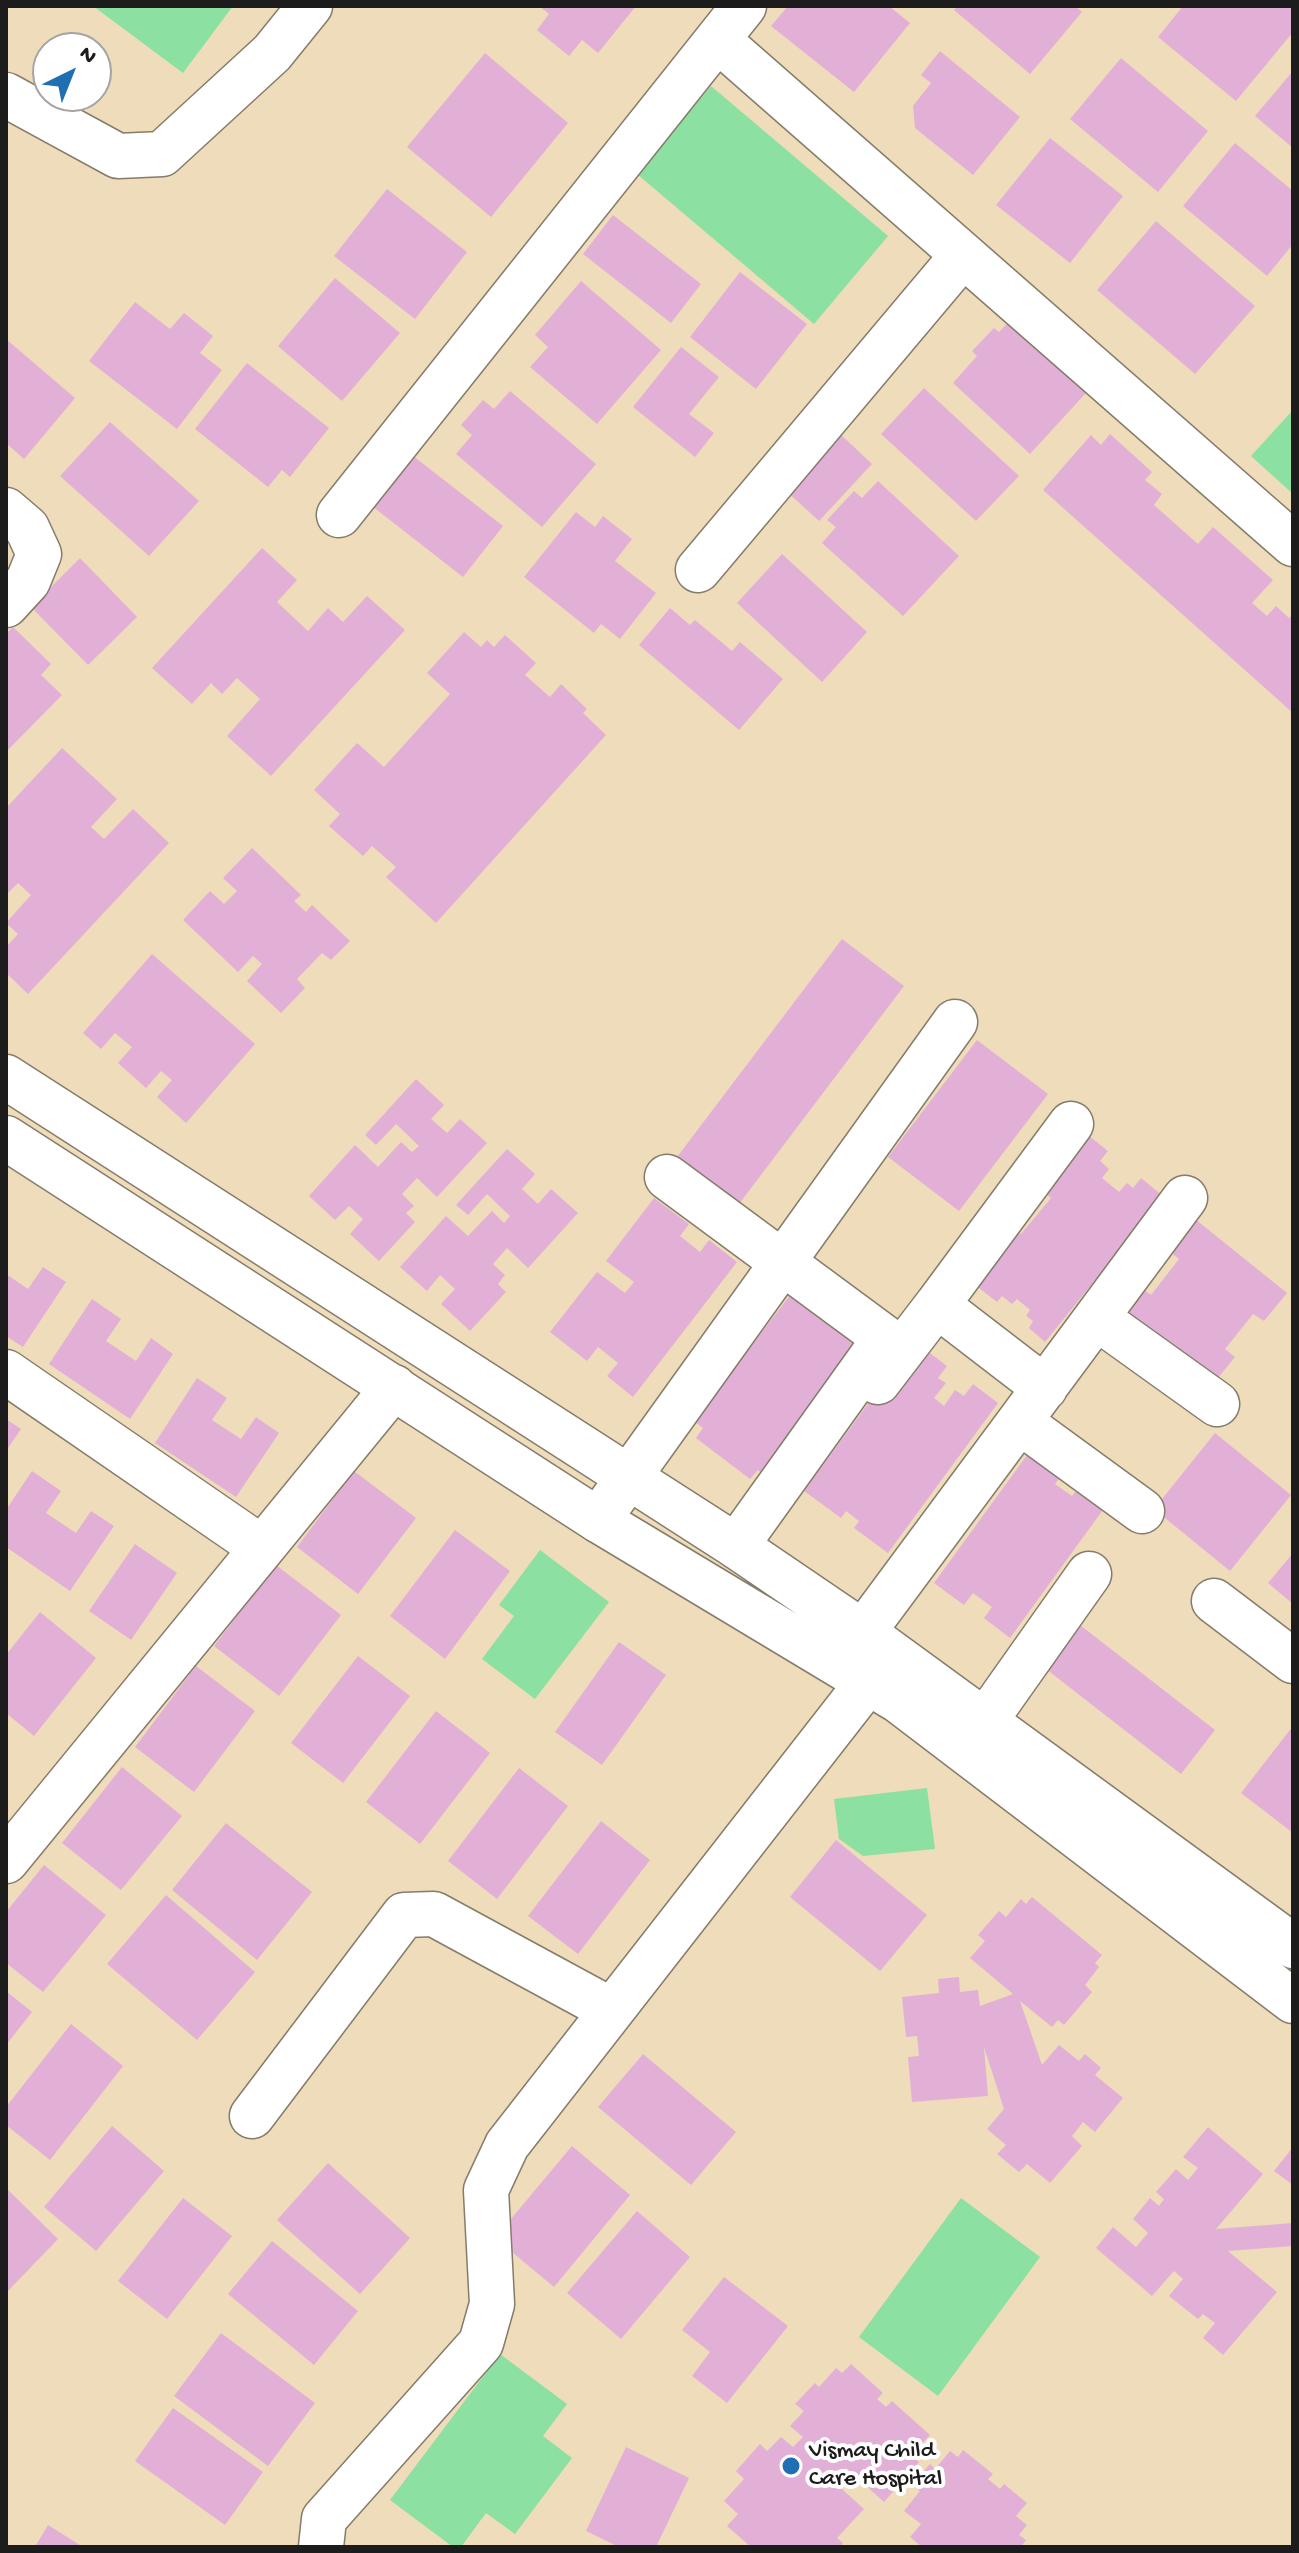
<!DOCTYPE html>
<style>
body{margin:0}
#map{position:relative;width:1299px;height:2553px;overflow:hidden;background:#eedcba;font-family:"Gochi Hand",sans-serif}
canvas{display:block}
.frame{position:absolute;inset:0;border:8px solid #1c1c1c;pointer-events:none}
.north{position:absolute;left:32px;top:32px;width:80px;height:80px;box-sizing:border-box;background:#fff;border:2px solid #a4a4a4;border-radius:50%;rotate:43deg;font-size:22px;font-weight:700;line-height:32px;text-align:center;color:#1c1c1c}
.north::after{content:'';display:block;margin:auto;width:28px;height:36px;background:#1f6fb2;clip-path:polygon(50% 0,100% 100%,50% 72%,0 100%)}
</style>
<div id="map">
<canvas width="1299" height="2553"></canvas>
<div class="frame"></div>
<div class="north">N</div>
</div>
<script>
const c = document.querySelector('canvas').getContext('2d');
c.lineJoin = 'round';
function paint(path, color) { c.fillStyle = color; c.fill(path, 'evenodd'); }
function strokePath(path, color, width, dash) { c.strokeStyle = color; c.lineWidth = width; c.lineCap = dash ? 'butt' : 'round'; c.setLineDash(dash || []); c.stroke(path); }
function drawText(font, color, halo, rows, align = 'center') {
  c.font = font + ' "Gochi Hand",sans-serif'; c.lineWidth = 8; c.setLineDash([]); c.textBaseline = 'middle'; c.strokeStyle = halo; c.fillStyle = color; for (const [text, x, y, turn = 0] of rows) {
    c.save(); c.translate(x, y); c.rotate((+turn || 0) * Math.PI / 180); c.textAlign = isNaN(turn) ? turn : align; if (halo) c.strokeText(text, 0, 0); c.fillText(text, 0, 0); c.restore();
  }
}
paint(new Path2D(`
 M93,6H233L183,73Z
 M711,86L888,236L814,324L637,174Z
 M1293,410V494L1251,456Z
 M540,1550L609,1602L535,1699L482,1659L514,1616L499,1605Z
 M927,1788L935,1849L863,1856L839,1839L834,1799Z
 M961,2198L1040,2257L938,2396L859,2337Z
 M500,2354L567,2404L543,2436L572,2458L515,2534L486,2513L461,2547H453L390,2500Z`), '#8ce0a1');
paint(new Path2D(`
 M539,6H636L598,53L582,40L569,56L537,30L549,14Z
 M788,6H889L910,23L854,92L771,26Z
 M958,6H1075L1082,12L1030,74L954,10Z
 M1183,6H1292L1293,32L1236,101L1158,37Z
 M940,51L1020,117L973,175L915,128L913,106L931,83L921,75Z
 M485,53L568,123L491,217L407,147Z
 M1121,58L1208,131L1158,192L1070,119Z
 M1293,71V148L1255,116Z
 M1050,138L1123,196L1070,263L996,205Z
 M1235,143L1293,191V244L1267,276L1183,206Z
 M387,189L467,252L415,319L334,256Z
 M613,215L701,284L671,323L583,254Z
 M1156,221L1255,306L1195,374L1097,290Z
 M740,272L807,324L756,389L690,337Z
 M335,278L400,333L342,401L278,346Z
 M581,281L661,350L597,424L530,367L548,347L535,335Z
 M135,302L170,329L184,313L213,336L200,353L222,370L177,429L89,361Z
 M1019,311L1096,382L1030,454L953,383L977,356L972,351L994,328L999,332Z
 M6,339L75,398L24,459L6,443Z
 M681,347L719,377L689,414L714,433L695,457L633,407Z
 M247,363L329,428L290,477L282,470L268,487L195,429Z
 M924,388L1019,476L976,521L881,434Z
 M510,391L596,464L542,527L456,454L472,435L461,425L483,400L494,409Z
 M110,422L199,501L149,556L60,476Z
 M838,432L872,464L819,521L784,489Z
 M1110,434L1152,472L1145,480L1162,494L1154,505L1198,544L1213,527L1273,580L1252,603L1267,616L1276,606L1289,618L1293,614V713L1043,490L1091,435L1101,445Z
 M408,452L503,526L463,577L368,503Z
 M878,481L959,556L903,616L822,543L836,527L827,520L854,491L862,498Z
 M576,512L595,527L603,516L632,539L615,561L656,593L620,639L601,624L594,633L524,577Z
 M262,548L297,580L277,602L308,631L328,608L343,622L367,596L405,630L271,776L227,736L260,699L237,678L222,694L211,683L192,704L152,668Z
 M782,554L867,632L822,682L737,603Z
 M80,558L137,617L88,665L31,607Z
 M670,608L690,625L695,620L732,651L740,642L783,679L739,730L639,645Z
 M13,627L51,664L41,675L62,695L6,752V634Z
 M464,632L481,647L487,640L494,647L505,635L536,663L525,675L550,697L561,684L587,709L583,713L606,735L436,923L386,877L396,867L372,846L363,856L329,826L340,814L314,790L357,743L384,767L450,694L427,673Z
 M62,748L117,799L91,827L104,839L133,809L169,843L28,994L6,973V947L18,934L6,923L31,895L18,883L6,895V808Z
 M252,848L301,895L294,901L306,912L312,905L350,941L331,960L322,953L297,979L305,988L281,1013L247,981L262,964L253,956L238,972L183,920L210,891L224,904L237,891L223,878Z
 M842,939L904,986L739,1204L677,1157Z
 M152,954L255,1044L186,1123L157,1097L172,1080L161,1071L146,1088L118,1063L132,1047L115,1033L101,1049L83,1033Z
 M977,1040L1048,1094L959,1211L888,1157Z
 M416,1079L444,1105L431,1119L447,1133L460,1119L487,1143L437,1197L417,1178L402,1194L414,1206L406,1213L415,1222L379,1261L350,1234L363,1219L349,1206L335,1220L309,1196L355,1145L378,1167L401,1142L412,1152L419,1146L396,1124L376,1145L365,1135Z
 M1089,1136L1108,1151L1100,1161L1109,1169L1102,1178L1119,1192L1127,1183L1133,1188L1141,1178L1163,1196L1045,1342L1029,1328L1033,1321L1026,1316L1030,1310L1017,1299L1012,1304L1002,1296L997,1302L970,1281L1014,1228L1021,1234L1051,1198L1043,1191Z
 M507,1149L535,1174L522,1189L538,1204L551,1189L578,1213L528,1268L507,1248L493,1264L505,1275L498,1284L506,1292L470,1331L441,1304L455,1289L440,1275L427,1291L400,1267L446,1216L468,1236L492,1211L504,1223L510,1216L487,1194L468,1215L456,1205Z
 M654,1198L689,1224L680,1236L700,1252L709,1240L737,1262L633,1397L607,1376L618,1363L598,1347L587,1361L550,1332L597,1272L625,1293L634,1282L606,1261Z
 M1195,1219L1287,1293L1264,1321L1253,1314L1225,1349L1235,1357L1208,1390L1117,1316L1140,1287L1151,1295L1179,1259L1169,1251Z
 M43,1267L66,1282L23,1347L6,1336V1274L28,1289Z
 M794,1290L863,1344L763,1474L758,1470L750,1479L696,1438L703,1428L694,1421Z
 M92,1299L121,1319L106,1341L136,1361L151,1338L173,1354L130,1419L49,1364Z
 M914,1341L947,1366L938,1378L946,1383L934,1398L944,1406L955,1390L964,1396L973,1384L998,1403L888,1553L854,1528L859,1521L846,1511L841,1518L804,1491Z
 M197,1378L227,1398L212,1420L241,1439L256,1417L279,1433L236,1497L155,1443Z
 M6,1419L21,1429L6,1451Z
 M1215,1433L1291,1495L1230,1571L1154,1509Z
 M1030,1451L1062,1475L1055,1484L1072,1496L1079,1487L1105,1507L1010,1638L984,1618L992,1607L973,1593L964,1605L934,1583Z
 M32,1471L61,1491L46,1513L76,1533L91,1511L114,1526L70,1591L6,1547V1510Z
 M354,1471L416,1518L358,1594L297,1547Z
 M455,1530L510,1571L445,1659L390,1616Z
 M135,1544L177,1573L131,1640L89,1611Z
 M1293,1553V1604L1268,1583Z
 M276,1565L341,1615L279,1696L214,1646Z
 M40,1612L96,1658L34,1736L6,1713V1655Z
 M1080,1625L1215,1730L1181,1774L1046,1669Z
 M619,1642L666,1675L602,1765L555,1732Z
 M358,1656L410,1696L343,1783L291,1743Z
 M196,1666L255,1711L194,1792L135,1747Z
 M436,1711L490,1753L420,1844L366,1802Z
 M1293,1726V1833L1241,1793Z
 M122,1767L182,1816L121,1890L62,1843Z
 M519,1768L568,1806L497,1899L448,1861Z
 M601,1821L650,1860L578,1954L528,1916Z
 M226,1823L312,1892L257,1960L172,1890Z
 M836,1840L927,1915L880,1971L790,1897Z
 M44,1865L106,1915L43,1992L6,1963V1912Z
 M166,1895L255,1972L197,2040L107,1964Z
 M1032,1897L1102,1955L1095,1963L1099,1967L1085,1985L1092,1992L1064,2025L1058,2020L1052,2027L1020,2001L1042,2065L1059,2045L1079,2061L1085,2054L1101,2068L1095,2075L1123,2098L1095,2132L1083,2122L1072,2136L1082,2146L1050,2183L1027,2164L1019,2172L997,2154L1006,2145L987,2129L1004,2109L984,2047L988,2096L912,2102L908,2057L919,2056L917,2036L906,2037L902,1997L939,1993L938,1979L959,1977L960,1992L978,1990L980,2006L1013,1994L970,1958L985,1941L978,1935L999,1911L1006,1917L1021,1899L1026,1904Z
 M6,1991L32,2012L6,2045Z
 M71,2024L123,2066L50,2160L6,2125V2107Z
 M643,2054L736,2132L691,2185L598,2107Z
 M112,2126L164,2171L96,2251L44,2207Z
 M1208,2127L1263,2174L1216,2229L1293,2223V2246L1228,2251L1277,2292L1223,2355L1203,2338L1215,2323L1203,2314L1198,2319L1169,2296L1183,2279L1174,2271L1152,2296L1096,2248L1113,2227L1136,2247L1148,2233L1133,2219L1150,2198L1159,2206L1164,2199L1156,2192L1176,2169L1188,2180L1198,2168L1183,2157Z
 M572,2146L630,2195L554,2287L495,2238Z
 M1293,2147V2185L1274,2171Z
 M328,2163L410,2238L360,2294L277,2220Z
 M6,2188L58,2239L6,2293Z
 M183,2198L232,2236L167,2319L118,2281Z
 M637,2211L690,2257L621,2339L567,2293Z
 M272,2241L358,2311L314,2365L228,2294Z
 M724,2277L788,2326L727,2403L692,2376L710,2352L682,2330Z
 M221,2333L315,2403L268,2466L174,2396Z
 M851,2364L883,2393L877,2399L886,2407L892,2401L930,2435L911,2455L919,2462L884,2502L846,2468L833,2481L864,2509L837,2538L843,2543L840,2547H751L727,2526L738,2514L724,2501L744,2479L736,2471L760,2444L767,2451L781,2437L793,2447L803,2437L790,2426L804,2411L795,2404L815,2383L819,2387L836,2368L842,2373Z
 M173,2408L263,2472L225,2525L135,2461Z
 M626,2447L689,2478L656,2547H619L586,2531Z
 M963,2450L993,2474L988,2479L1000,2489L1004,2484L1027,2503L1016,2516L1027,2525L1019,2535L1026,2540L1021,2547H922L910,2537L921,2524L904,2511L920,2491L912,2485L930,2464L935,2469L950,2451L958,2457Z
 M48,2525L83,2547H35Z`), '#e2b0d7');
const street = new Path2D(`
 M718,40L1293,544
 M6,95L118,156L162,154L272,53L310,6
 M6,510L27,528L39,554L28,581L6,605
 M339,515L744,6
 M698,570L963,255
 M667,1177L885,1338L736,1546
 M937,1305L1071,1124
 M1097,1318L1217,1404
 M6,1372L262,1548
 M878,1382L937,1305L1045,1388
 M1020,1422L1142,1511
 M598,1520L955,1022
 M1214,1601L1293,1661
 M841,1662L1185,1198
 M985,1721L1089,1574
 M6,1861L394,1387
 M252,2116L404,1915L434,1914L611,2010
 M321,2547L324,2519L481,2343L492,2304L486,2190L507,2145L868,1682`);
const secondary = new Path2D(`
 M6,1077L736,1546L864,1633L1293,1946
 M6,1138L598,1520L899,1701L1293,2001`);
strokePath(street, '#857c6b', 47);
strokePath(secondary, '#857c6b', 47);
strokePath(street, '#fff', 44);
strokePath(secondary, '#fff', 44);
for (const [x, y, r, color] of [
 [791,2466,10,"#1f6fb2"]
]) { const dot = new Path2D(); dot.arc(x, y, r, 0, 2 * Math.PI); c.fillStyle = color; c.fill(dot); strokePath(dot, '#fff', 3); }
drawText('24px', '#1c1c1c', '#fff', [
 ["Vismay Child",809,2452],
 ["Care Hospital",809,2480]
], 'left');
</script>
